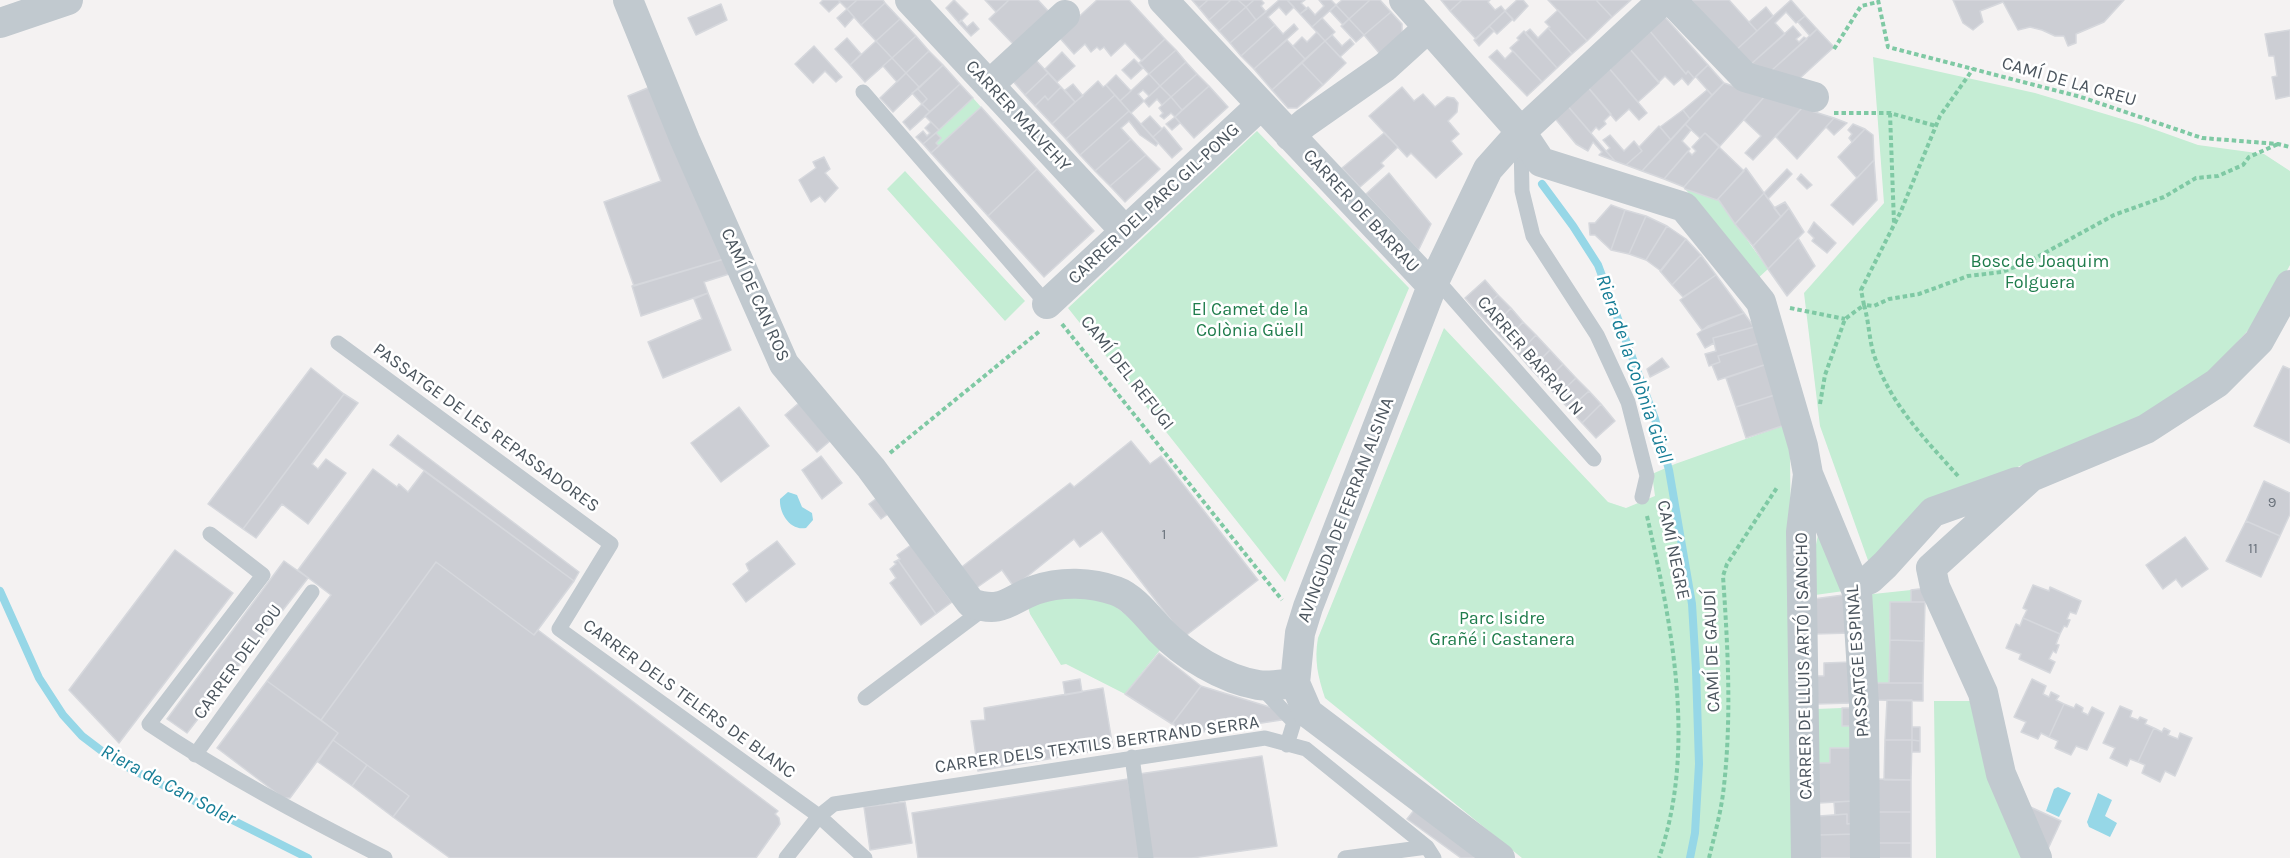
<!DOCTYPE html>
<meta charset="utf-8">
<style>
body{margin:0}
canvas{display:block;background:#f4f2f2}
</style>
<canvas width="2290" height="858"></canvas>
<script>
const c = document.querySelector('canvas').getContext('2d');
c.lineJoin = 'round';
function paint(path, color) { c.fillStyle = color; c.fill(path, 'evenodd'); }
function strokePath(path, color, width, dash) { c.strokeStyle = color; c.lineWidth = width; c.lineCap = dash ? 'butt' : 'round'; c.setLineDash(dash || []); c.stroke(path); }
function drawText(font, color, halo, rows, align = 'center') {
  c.font = font + ' Karla,sans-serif'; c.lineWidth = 5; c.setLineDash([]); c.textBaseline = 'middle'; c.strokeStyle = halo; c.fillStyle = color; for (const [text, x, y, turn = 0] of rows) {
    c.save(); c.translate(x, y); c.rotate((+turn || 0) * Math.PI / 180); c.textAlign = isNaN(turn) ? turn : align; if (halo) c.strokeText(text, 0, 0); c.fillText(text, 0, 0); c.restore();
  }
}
paint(new Path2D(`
 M1873,57L2035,93L2142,125L2198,145L2264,154L2290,171V265L2264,313L2194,389L2169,404L1924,506L1870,566L1820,426L1804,293L1884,203Z
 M973,98L981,107L939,146L936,143L941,138L936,133Z
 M1257,131L1409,288L1285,582L1068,308Z
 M905,171L1025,301L1005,321L887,189Z
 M1685,189L1718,199L1768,269L1756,280L1706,212Z
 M1444,328L1608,502L1626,508L1655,496L1652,474L1675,464L1788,424L1790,454L1794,858H1522L1325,698C1318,677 1314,660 1318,638Z
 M1818,535L1851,590L1808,596L1807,587Z
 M1911,590V602H1890L1889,683H1874L1864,595Z
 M1089,595L1111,603L1164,645L1125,694L1066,664L1061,665L1030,614L1028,607L1059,597Z
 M1934,701H1978L2031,858H1936Z
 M1842,708V725L1853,726L1854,748H1830V763H1817L1816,709Z`), '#c5edd4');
paint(new Path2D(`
 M788,492L797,495L802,507L812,513L813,520L806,528C790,531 779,513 780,499Z
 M2058,787L2071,793L2059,817L2046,811L2054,789Z
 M2098,793L2112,800L2105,816L2117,823L2110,837L2089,827L2087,822Z`), '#96d7e7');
strokePath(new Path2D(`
 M1542,184L1573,226L1598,265L1655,419L1669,470L1692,604L1696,670L1699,764L1695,833L1690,858
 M0,591L39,678L63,715L82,736L115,761L308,858`), '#96d7e7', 8);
const building = new Path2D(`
 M823,0H838L840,2L829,12L820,3Z
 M838,0H857L847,9Z
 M857,0H883L885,3L861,25L847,9Z
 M954,0L968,14L959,23L946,8Z
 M985,0H1009L996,12Z
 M1009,0H1038L1050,13L1015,46L989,19Z
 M1097,0H1129L1165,39L1142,61L1125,43L1111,56L1104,47L1100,50L1097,47L1091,52L1085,44L1074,54L1058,36Z
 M1192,0H1208L1199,8Z
 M1208,0H1231L1209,20L1199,8Z
 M1231,0H1238L1246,7L1219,31L1209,20Z
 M1238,0H1254L1246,7Z
 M1254,0H1261L1264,3L1261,6L1266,12L1256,20L1246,7Z
 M1279,0H1287L1294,7L1286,15L1279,7L1268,17L1275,25L1241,56L1230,43Z
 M1290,0H1305L1301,3L1307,9L1300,14L1288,1Z
 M1319,0H1331L1336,5L1312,27L1300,14L1308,7L1315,15L1324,6Z
 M1342,0H1370L1349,19L1336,5Z
 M1370,0H1380L1391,12L1364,35L1349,19Z
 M1441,0H1462L1450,11Z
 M1462,0H1490L1488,2L1495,10L1501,6L1505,11L1476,39L1450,11Z
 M1517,0H1523L1528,6L1514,21L1505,11Z
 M1548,0H1596L1612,17L1587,41Z
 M1596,0H1631L1612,17Z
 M1691,0H1729L1757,31L1735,51Z
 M1791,0L1805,16L1796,23L1786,12L1775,23L1785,34L1750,65L1735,51Z
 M1953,0H2124L2104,22L2076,34V43L2068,46L2064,36H2055L2042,30L2030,27L2018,30L2003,2L1980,11L1983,22L1973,30L1963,23Z
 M885,3L900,19L876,41L861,25Z
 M721,4L727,20L696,35L688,18Z
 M1336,5L1349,19L1343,25L1330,11Z
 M1246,7L1256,20L1230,43L1219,31Z
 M1766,7L1773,16L1757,31L1749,22Z
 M847,9L854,17L845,27L837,18Z
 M1558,10L1587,41L1572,54L1548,28L1550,27L1545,22Z
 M1505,11L1513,19L1497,34L1489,26Z
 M1391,12L1402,24V33L1380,54L1364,35Z
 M1664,16L1708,65L1694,78L1688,71L1686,74L1649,30Z
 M1805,16L1817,29L1810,36L1798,22Z
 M1322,18L1335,32L1325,41L1312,27Z
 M900,19L916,36L892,58L876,41Z
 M1349,19L1364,35L1356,42L1341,26Z
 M961,20L967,27L973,22L979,29L971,36L959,23Z
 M1294,24L1298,29L1254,69L1241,56L1275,25L1283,34Z
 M1489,26L1494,31L1479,46L1474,40Z
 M1793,26L1801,35L1796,39L1799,42L1804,37L1807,39L1771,71L1750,65Z
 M1548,28L1572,54L1557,68L1525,33L1530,29L1538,38Z
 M1817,29L1834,47L1798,80L1771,71Z
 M1649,30L1686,74L1688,71L1694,78L1688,85L1682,78L1674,85L1665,76L1659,82L1629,48Z
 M2290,30V96L2276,99L2272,77L2277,76L2274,56H2269L2265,34Z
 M1524,31L1557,68L1542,82L1510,48L1519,40L1517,38Z
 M1317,32L1325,41L1305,59L1293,46L1302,37L1307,42Z
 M1332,35L1342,46L1350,39L1354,44L1340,57L1325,41Z
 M916,36L929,51L906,73L892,58Z
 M847,38L861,54L850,65L835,49Z
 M1165,39L1176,50L1149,74L1139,63Z
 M1287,40L1305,59L1272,90L1254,69Z
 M876,41L892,58L865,82L850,65Z
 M1325,41L1346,63L1323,85L1302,63Z
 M814,46L842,77L836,82L825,71L813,83L795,64Z
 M1629,48L1659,83L1638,102L1608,67Z
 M1176,50L1186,62L1160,86L1149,74Z
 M1497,50L1505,59L1513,51L1542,82L1527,96L1489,57Z
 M929,51L943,65L919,87L906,73Z
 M1062,52L1075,66L1057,82L1045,69Z
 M892,58L906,73L897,82L883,66Z
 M1034,58L1048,73L1025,95L1011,79Z
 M1134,59L1143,68L1131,79L1122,70Z
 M1186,62L1197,74L1171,97L1160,86Z
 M1302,63L1323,85L1297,108H1288L1272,90Z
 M943,65L960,84L930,112L922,104L927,99L918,89Z
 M1708,65L1724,83L1712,95L1696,77Z
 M1608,67L1647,113L1639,120L1629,109L1616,121L1586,85Z
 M906,73L919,87L893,112L880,98Z
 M1048,73L1061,87L1048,100L1045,96L1035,106L1025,95Z
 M1149,74L1160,86L1149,96L1143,90L1138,94L1144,101L1131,113L1120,101Z
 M1197,74L1209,86L1182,110L1171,97Z
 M1116,75L1131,91L1120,101L1106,85Z
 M1098,81L1103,87L1106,85L1115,95L1066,139L1052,124Z
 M1724,83L1765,96L1720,146L1705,133L1700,138L1685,124Z
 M960,84L973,98L939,130L925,116Z
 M1073,84L1083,96L1075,102L1065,90Z
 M1586,85L1611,114L1604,121L1606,124L1599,130L1596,127L1591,133L1566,104Z
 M1160,86L1171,97L1162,105L1157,99L1149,107L1144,101Z
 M1209,86L1228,107L1194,138L1175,117Z
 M650,87L724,259L634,286L604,202L661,181L628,96Z
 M1061,87L1075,102L1052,124L1035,106L1045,96L1048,100Z
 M1402,87L1414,101L1423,94L1435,107L1447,97L1454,98L1458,103L1457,112L1448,121L1459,134L1451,141L1462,154L1436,178L1411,153L1407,157L1369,116Z
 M918,89L927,99L922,104L912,93Z
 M1707,90L1712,95L1690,119L1683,110Z
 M1115,95L1129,111L1080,155L1066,139Z
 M1765,96L1802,108L1753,160L1745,153L1761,136L1744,120Z
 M1171,97L1182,110L1175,117L1171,113L1164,119L1160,116L1163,113L1159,108Z
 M922,104L930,112L910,130L903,122Z
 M1566,104L1606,151L1615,161L1599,155L1602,152L1593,142L1588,151L1576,144L1553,116Z
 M981,107L1037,169L988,216L931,153Z
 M1802,108L1834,118L1797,159L1776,137Z
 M1683,110L1690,119L1671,140L1660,127Z
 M1129,111L1158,143L1156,146L1140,135L1129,121L1121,128L1131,139L1095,171L1080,155Z
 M1150,116L1162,129L1153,137L1141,124Z
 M1175,117L1180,123L1172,130L1166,124Z
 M1834,118L1847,123L1834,135L1826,127Z
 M931,122L939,130L923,144L916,137L923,131L927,136L930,133L925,128Z
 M1685,124L1691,130L1682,141L1690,149L1664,179L1642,171Z
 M1853,124L1865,129L1852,142L1849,138L1852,134L1848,130Z
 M1659,126L1671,140L1642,171L1626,165L1642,151L1639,147Z
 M1164,127L1182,149L1172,158L1153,137Z
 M1865,129L1873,135L1874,160L1857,178L1838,157Z
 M936,133L941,138L936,143L939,146L931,153L923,144Z
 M1384,133L1398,147L1381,163L1384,166L1360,187L1342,168Z
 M1705,133L1719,147L1684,187L1664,179L1688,151L1692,155L1696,151L1692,147Z
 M1610,135L1624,151L1634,141L1642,151L1626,165L1615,161L1606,151L1610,148L1603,140Z
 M1131,139L1146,155L1110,186L1095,171Z
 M1719,147L1744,171L1717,200L1685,189L1684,187Z
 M1146,155L1160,169L1125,202L1110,186Z
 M824,157L830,169L825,173L838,188L825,202L820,196L811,202L799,180L816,168L813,162Z
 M1874,160L1877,200L1853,225L1831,205Z
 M1746,168L1764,193L1735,224L1718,199Z
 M1037,169L1094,231L1044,277L988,216Z
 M1787,169L1792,174L1768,199L1764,193Z
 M1389,173L1431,224L1419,249L1418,250L1366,194Z
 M1801,174L1812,185L1807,189L1797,179Z
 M1764,193L1781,217L1753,246L1735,224Z
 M1785,202L1789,208L1781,217L1774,208Z
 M1611,205L1625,210L1611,250L1595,235H1590L1589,223H1595Z
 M1789,208L1804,232L1768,269L1753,246Z
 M1625,210L1646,216L1629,254L1611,250Z
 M1646,216L1667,226L1646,260L1629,254Z
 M1814,222L1836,243L1827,253L1812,241L1814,238L1808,232Z
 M1667,226L1686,239L1661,271L1646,260Z
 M1798,238L1815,266L1787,296L1768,269Z
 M1686,239L1701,255L1672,285L1660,271Z
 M1701,255L1716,275L1683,297L1672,285Z
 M724,259L729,274L704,282L708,293L641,316L632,286Z
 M1716,275L1744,313L1702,330L1680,300Z
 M1485,280L1498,295L1478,313L1465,298Z
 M708,293L731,350L663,378L648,342L702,319L694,299Z
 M1498,295L1511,308L1492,328L1478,313Z
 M1511,308L1523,322L1505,341L1492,328Z
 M1744,313L1754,327L1713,338L1714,343L1705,348L1697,334L1708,326Z
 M1523,322L1536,335L1518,354L1505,341Z
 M1754,327L1760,343L1718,356L1720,362L1709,366L1705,354L1716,351L1713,338Z
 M1536,335L1550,350L1531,369L1518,354Z
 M1760,343L1767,364L1718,380L1712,365L1720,362L1718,356Z
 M1550,350L1563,364L1544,383L1531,369Z
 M1662,358L1669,367L1650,377L1647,369Z
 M1563,364L1576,378L1557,396L1544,383Z
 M1767,364L1778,394L1736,407L1726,378Z
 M2283,366L2290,369V443L2254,426Z
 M311,368L344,394L243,529L208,504Z
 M1576,378L1589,391L1569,409L1557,396Z
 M1589,391L1601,404L1582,423L1569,409Z
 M344,394L358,403L312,464L318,469L326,459L346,473L308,524L282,504L256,538L243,529Z
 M1778,394L1788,424L1746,438L1736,407Z
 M799,403L830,441L817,452L785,415Z
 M1601,404L1615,421L1596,438L1582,423Z
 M739,407L769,446L721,482L691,443Z
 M398,435L579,572L574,581L390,445Z
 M1131,441L1150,464L1161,456L1258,580L1184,637L1102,531L1080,547L1074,539L1014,587L1002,570L969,593L954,573L1070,483L1074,487Z
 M821,456L842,483L822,499L802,470Z
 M373,469L397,487L399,484L408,492L424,471L574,581L534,635L436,562L321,720L267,681L331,595L298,570Z
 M2264,481L2290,493V514L2280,536L2246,521Z
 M877,498L888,514L881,519L869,504Z
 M2246,521L2280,536L2261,577L2226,561Z
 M2185,537L2208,569L2182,587L2176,579L2163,589L2146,565Z
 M777,541L795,564L746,602L733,584L749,571L746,564Z
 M911,545L952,602L936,614L898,560L900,559L897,555Z
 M175,550L233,593L119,743L69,690Z
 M898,560L936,614L921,625L890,583L896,578L890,569L896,564L894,562Z
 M284,561L308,578L187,733L167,719Z
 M436,562L534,635L538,630L778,811L775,814L779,818L780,824L756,858H450L393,817L409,796L333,740L338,733L321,720Z
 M2033,585L2049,591L2050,587L2081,601L2076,614L2070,612L2067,619L2070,620L2067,627L2064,626L2060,634L2023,618L2027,610L2023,608Z
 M1927,588L1933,602H1911V590Z
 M1851,594L1852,633L1814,634L1813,599Z
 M1890,602H1925L1924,641L1890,640Z
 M2023,618L2060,634L2056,644L2059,645L2056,653L2053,651L2049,659L2055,662L2050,673L2019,659L2021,654L2006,648L2016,624L2020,626Z
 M1890,640L1924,641L1923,683H1889Z
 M1159,653L1201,686L1172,724L1125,694Z
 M1852,662L1853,703L1816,704L1815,676H1824V663Z
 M1080,679L1082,692L1065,695L1063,682Z
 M2032,679L2046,686L2043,694L2049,697L2051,692L2059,696L2056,700L2064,704L2049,737L2041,733L2038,739L2021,732L2026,722L2014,717Z
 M267,681L338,733L290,798H283L217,748Z
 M1874,683H1923V701L1876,700Z
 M1201,686L1276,709L1288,719L1176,736L1174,724H1172Z
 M1103,688L1113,748L978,771L971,721L985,720L984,708Z
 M1887,700H1912V740H1885Z
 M2064,704L2074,708L2076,704L2083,708L2082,712L2088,715L2092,707L2104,713L2087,750L2076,746L2071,755L2055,748L2058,741L2049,737Z
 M2120,706L2132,711L2130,717L2138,720L2140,717L2147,720L2145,724L2154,728L2138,762L2130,759L2127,766L2110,758L2115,748L2103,743Z
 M1842,708H1853V726H1842Z
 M1912,727H1920V741L1912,740Z
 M2154,728L2162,732L2164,728L2170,731L2168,735L2178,739L2180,733L2192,738L2175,776L2165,771L2160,782L2142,773L2145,765L2138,762Z
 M333,740L367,765L352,786L318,762Z
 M1885,740H1912L1911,780H1884Z
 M1912,740L1920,741V752H1912Z
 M1830,748H1854V801L1819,803L1817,763H1830Z
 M1262,756L1277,846L1192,858H1151L1139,774Z
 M367,765L409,796L393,817L352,786Z
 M1128,779L1141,858H918L912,813Z
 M1874,779L1911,780V812H1874Z
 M1854,801V823L1847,824V814L1835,815L1834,802Z
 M905,802L912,843L870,850L864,807Z
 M2026,805L2061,821L2047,851Z
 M1415,809L1483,858H1461L1407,819Z
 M1874,812H1911V843H1873Z
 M1847,814V824L1854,823L1855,834L1819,835V816Z
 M1855,834V858H1819V835Z
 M1873,843H1911V858H1873Z`);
paint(building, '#ccced4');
strokePath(building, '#d6d8dd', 1.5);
strokePath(new Path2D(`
 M1878,0L1888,47L2081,97L2202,138L2278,144L2290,147
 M1834,49L1861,6L1878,2
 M1834,113H1890L1936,126
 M1890,113L1894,223
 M1790,308L1845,319
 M1062,324L1282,600
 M1820,404L1825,375L1845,319L1864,305L1861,290L1901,211L1940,116L1973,69
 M890,453L1041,330
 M1958,476C1925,439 1890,404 1874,355C1869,339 1869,322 1864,305L1874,306L1889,299L1919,294L1968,276L2002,272L2030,261L2114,215L2164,197L2196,178L2218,176L2243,165L2249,157L2278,144
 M1647,516C1672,626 1697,748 1659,858
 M1709,858C1714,837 1720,816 1723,794C1732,722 1728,649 1723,576L1727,564L1778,486`), '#7fc9a4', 4, [4.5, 3]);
strokePath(new Path2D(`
 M863,92L1047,304
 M1521,140L1522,191L1533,236L1597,335L1628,402L1647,476L1642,497
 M1436,279L1594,459
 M338,343L611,544L559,629L819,816L865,858
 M210,534L263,575L149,724C225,775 304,817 385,858
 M1261,687L1294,722L1287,745
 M865,698L985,608
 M195,755L312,592
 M1132,757L1146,858
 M786,858L819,816L834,804L1265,738L1306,749L1427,847L1434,858
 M1345,858L1427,847`), '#c1c9cf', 15);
strokePath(new Path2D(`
 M628,0L685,140L784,364L871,468L971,603C1003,614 1008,600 1035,590C1061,581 1091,582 1116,591C1133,597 1148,617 1160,630C1184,655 1223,679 1258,685C1269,687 1283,684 1295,683
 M910,0L1125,231
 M1163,0L1432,286
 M1404,0L1521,132L1541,162L1684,207L1761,302L1803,446L1808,474L1857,592L1864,704L1865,858
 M1671,0L1745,77L1814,97
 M0,23L68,0
 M989,85L1065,15
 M1290,136L1305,123L1385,67L1428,28
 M1047,304L1261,105
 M1856,584L1870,579L1885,565L1933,512L2017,482
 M1500,858L1308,713L1295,683L1300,633L1308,607L1432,286L1488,169L1521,132L1663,0
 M1806,858L1801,532L1808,474
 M2037,858L2001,774L1983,693L1935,587L1931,568L2031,477L2146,429L2217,383L2259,341L2290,285`), '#c1c9cf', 30);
drawText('15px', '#6b737c', null, [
 ["9",2272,503],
 ["1",1164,535],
 ["11",2253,549]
]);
drawText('18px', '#4b555e', '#fff', [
 ["CAMÍ DE LA CREU",2069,82,16],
 ["CARRER MALVEHY",1018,116,47],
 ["CARRER DEL PARC GIL-PONG",1154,204,-43],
 ["CARRER DE BARRAU",1361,211,47],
 ["CAMÍ DE CAN ROS",755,295,66],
 ["CARRER BARRAU N",1530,356,49],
 ["CAMÍ DEL REFUGI",1127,373,52],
 ["PASSATGE DE LES REPASSADORES",486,428,36],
 ["AVINGUDA DE FERRAN ALSINA",1346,510,-69],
 ["CAMÍ NEGRE",1673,550,78],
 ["CAMÍ DE GAUDÍ",1712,651,-92],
 ["PASSATGE ESPINAL",1858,661,-94],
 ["CARRER DEL POU",238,662,-54],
 ["CARRER DE LLUIS ARTÓ I SANCHO",1804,666,-91],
 ["CARRER DELS TELERS DE BLANC",689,699,36],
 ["CARRER DELS TEXTILS BERTRAND SERRA",1097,745,-8]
]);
drawText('18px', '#1f7c4c', '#fff', [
 ["Bosc de Joaquim",2040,262],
 ["Folguera",2040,283],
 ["El Camet de la",1250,310],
 ["Colònia Güell",1250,331],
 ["Parc Isidre",1502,619],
 ["Grañé i Castanera",1502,640]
]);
drawText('italic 20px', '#167d96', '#fff', [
 ["Riera de la Colònia Güell",1634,369,71],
 ["Riera de Can Soler",168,785,28]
]);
</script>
